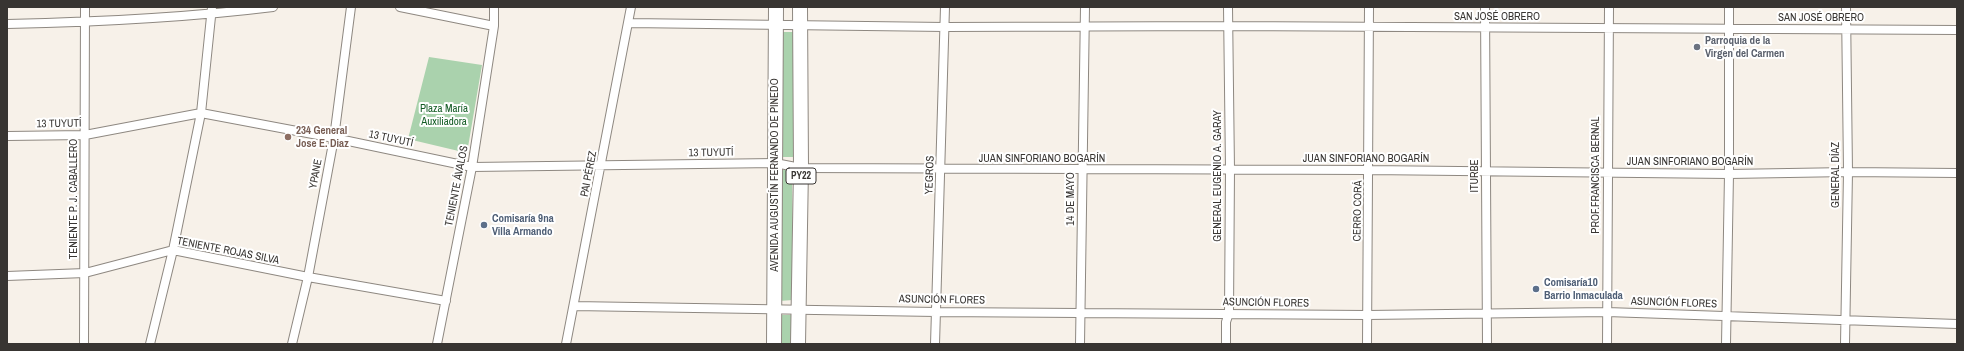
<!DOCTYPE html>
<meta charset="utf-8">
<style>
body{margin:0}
#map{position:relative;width:1964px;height:351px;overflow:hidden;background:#f7f1e9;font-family:"Archivo Narrow",sans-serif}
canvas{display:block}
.frame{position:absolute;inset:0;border:8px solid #383532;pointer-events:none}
</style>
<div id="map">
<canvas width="1964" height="351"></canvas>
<div class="frame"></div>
</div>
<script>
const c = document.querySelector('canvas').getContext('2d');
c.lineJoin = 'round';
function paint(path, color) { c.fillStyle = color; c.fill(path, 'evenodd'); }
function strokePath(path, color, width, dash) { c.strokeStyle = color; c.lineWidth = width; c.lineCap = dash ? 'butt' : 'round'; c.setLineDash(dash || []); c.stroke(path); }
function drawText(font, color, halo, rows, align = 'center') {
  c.font = font + ' "Archivo Narrow",sans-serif'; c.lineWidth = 4; c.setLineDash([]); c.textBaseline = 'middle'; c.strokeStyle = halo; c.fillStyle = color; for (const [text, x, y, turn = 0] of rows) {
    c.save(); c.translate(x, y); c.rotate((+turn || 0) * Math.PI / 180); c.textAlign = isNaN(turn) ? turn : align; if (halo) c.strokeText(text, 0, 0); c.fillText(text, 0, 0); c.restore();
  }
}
paint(new Path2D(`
 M780,32H793V157H781Z
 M429,57L482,65L467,153L408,139Z
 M778,170H792L793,300L779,301Z
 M779,315H792V344H779Z`), '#aad2ad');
const minor = new Path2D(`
 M400,7L494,26
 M1485,7L1487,344
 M629,23L945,27L1228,26L1957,30
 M7,24C96,22 185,18 273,7
 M7,136L85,135L201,113L334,138L472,167L775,163L801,168L1369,170L1729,174L1848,172L1957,173
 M7,276L85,273L173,250L308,277L446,301
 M574,306L936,312L1367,315L1607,312L1957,324
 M84,344L85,7
 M150,344L173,250L201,113L212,7
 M292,344L308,277L334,138L351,7
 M437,344L472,167L494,26V7
 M566,344L631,7
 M935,344L945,7
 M1080,344L1085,7
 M1226,344V322L1229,313L1230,170L1228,7
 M1367,344L1369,7
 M1607,344L1609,7
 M1726,344L1729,174V7
 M1845,344L1848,172L1846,7`);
const trunk = new Path2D(`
 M774,344L776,7
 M798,344L801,168L800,7`);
strokePath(minor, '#8e8881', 10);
strokePath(trunk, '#8e8881', 16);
strokePath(minor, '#fff', 8);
strokePath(trunk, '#fff', 14);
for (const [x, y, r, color] of [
 [1697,47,4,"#6b7280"],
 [288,137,4,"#8d6e63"],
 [484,225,4,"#5c6f8a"],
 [1536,289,4,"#5c6f8a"]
]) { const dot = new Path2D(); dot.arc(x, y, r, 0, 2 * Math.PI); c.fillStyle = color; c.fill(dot); strokePath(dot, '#fff', 1.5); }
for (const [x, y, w] of [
 [801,176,30]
]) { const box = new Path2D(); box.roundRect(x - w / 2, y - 8, w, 16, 3); c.fillStyle = '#fff'; c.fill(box); strokePath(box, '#383532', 1); }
drawText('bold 10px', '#383532', null, [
 ["PY22",801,176]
]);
drawText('11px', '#383532', '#fff', [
 ["SAN JOSÉ OBRERO",1497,17],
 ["SAN JOSÉ OBRERO",1821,18],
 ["13 TUYUTÍ",59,124,-1],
 ["13 TUYUTÍ",391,139,12],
 ["13 TUYUTÍ",711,153,-1],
 ["JUAN SINFORIANO BOGARÍN",1042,159],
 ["JUAN SINFORIANO BOGARÍN",1366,159],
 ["JUAN SINFORIANO BOGARÍN",1690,162],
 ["YPANE",316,174,-79],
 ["PAI PÉREZ",589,174,-79],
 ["AVENIDA AUGUSTÍN FERNANDO DE PINEDO",775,175,-90],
 ["YEGROS",930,175,-88],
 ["PROF.FRANCISCA BERNAL",1596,175,-90],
 ["GENERAL DÍAZ",1836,175,-90],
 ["GENERAL EUGENIO A. GARAY",1218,176,-90],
 ["ITURBE",1475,176,-90],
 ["TENIENTE ÁVALOS",457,186,-79],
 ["TENIENTE P. J. CABALLERO",74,199,-90],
 ["14 DE MAYO",1071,199,-90],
 ["CERRO CORÁ",1358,211,-89],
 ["TENIENTE ROJAS SILVA",228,251,11],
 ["ASUNCIÓN FLORES",942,300,1],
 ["ASUNCIÓN FLORES",1266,303,1],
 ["ASUNCIÓN FLORES",1674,303,2]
]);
drawText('bold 11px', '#5b616d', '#fff', [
 ["Parroquia de la",1705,41],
 ["Virgen del Carmen",1705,54]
], 'left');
drawText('11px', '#135b24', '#fff', [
 ["Plaza María",444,109],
 ["Auxiliadora",444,122]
]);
drawText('bold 11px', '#785e54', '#fff', [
 ["234 General",296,131],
 ["Jose E. Diaz",296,144]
], 'left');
drawText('bold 11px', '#4e5e75', '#fff', [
 ["Comisaría 9na",492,219],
 ["Villa Armando",492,232],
 ["Comisaría10",1544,283],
 ["Barrio Inmaculada",1544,296]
], 'left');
</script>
